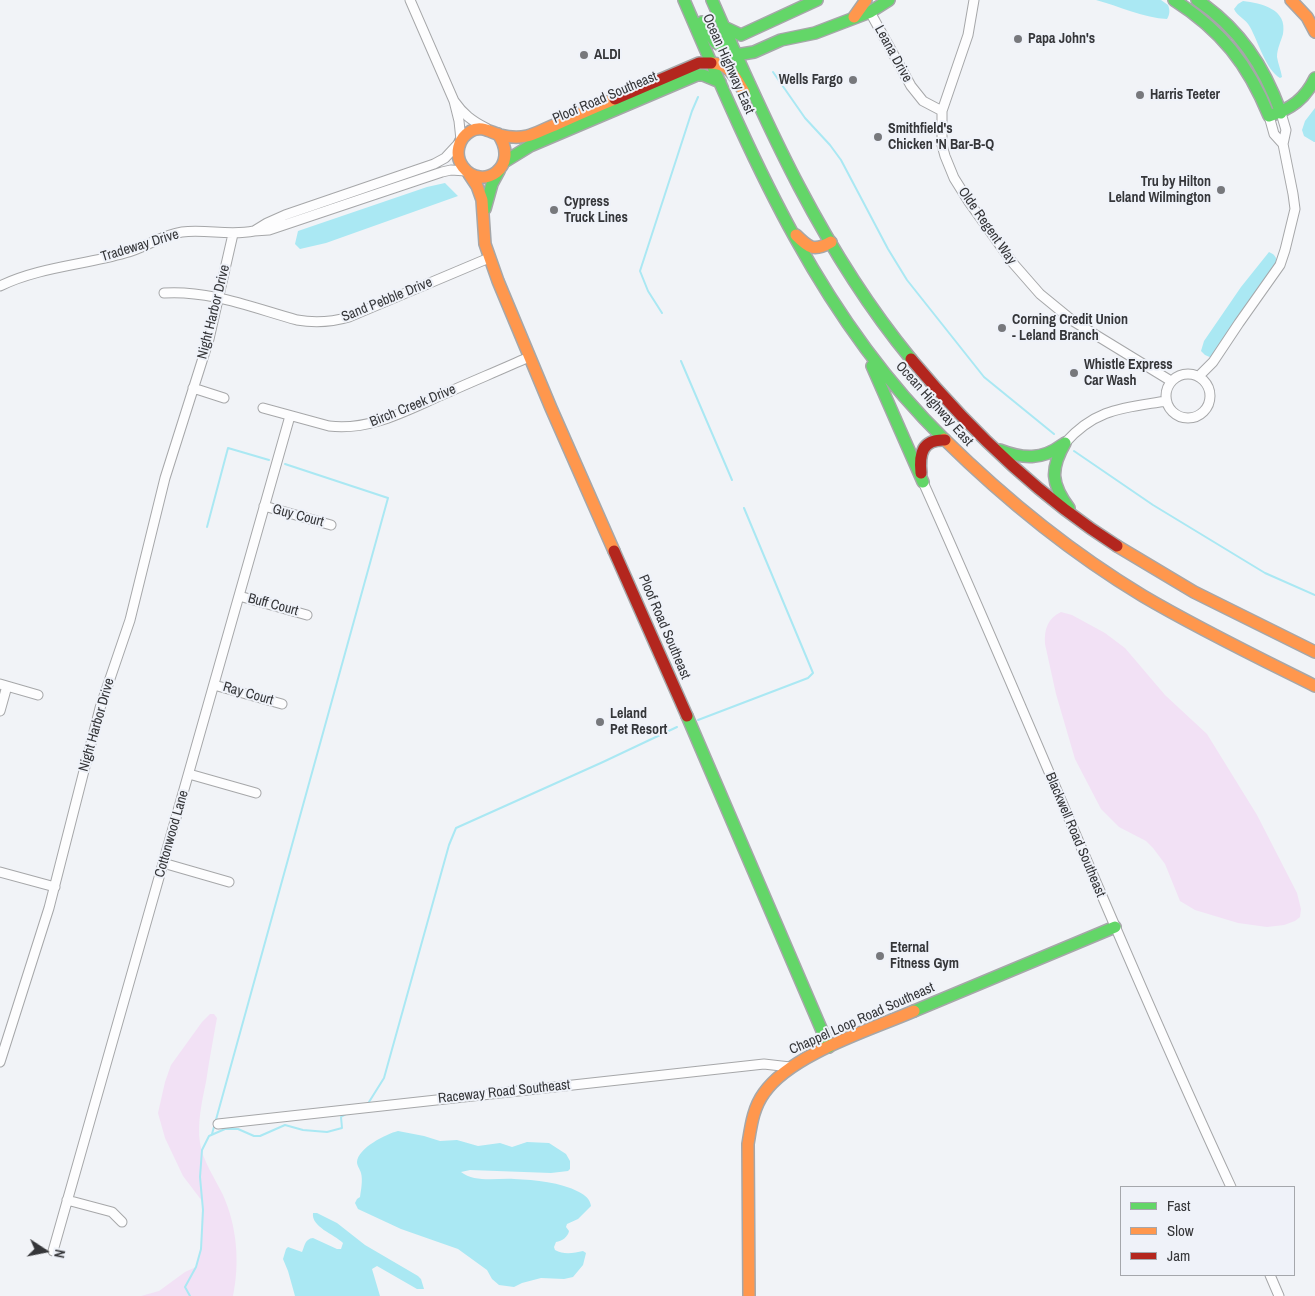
<!DOCTYPE html>
<style>
body{margin:0}
#map{position:relative;width:1315px;height:1296px;overflow:hidden;background:#f1f3f7;font-family:"Archivo Narrow",sans-serif}
canvas{display:block}
.legend{position:absolute;left:1120px;top:1186px;width:175px;height:90px;box-sizing:border-box;background:#eff2f9;border:1px solid #a5a7ac;margin:0;padding:6px 9px;list-style:none;font-size:15px;color:#353639}
.legend li{display:flex;align-items:center;gap:10px;height:25px}
.legend b{width:25px;border:1px solid #a5a7ac}
.north{position:absolute;left:20px;top:1226px;width:50px;height:50px;-webkit-text-stroke:4px #eff2f9;paint-order:stroke;rotate:101deg;font-size:14px;font-weight:700;line-height:20px;text-align:center;color:#353639}
.north::after{content:'';display:block;margin:auto;width:18px;height:22px;background:#353639;clip-path:polygon(50% 0,100% 100%,50% 72%,0 100%)}
</style>
<div id="map">
<canvas width="1315" height="1296"></canvas>
<ul class="legend">
<li><b style="height:6px;background:#63d668"></b>Fast</li>
<li><b style="height:6px;background:#ff974d"></b>Slow</li>
<li><b style="height:6px;background:#b3261e"></b>Jam</li>
</ul>
<div class="north">N</div>
</div>
<script>
const c = document.querySelector('canvas').getContext('2d');
c.lineJoin = 'round';
function paint(path, color) { c.fillStyle = color; c.fill(path, 'evenodd'); }
function strokePath(path, color, width, dash) { c.strokeStyle = color; c.lineWidth = width; c.lineCap = dash ? 'butt' : 'round'; c.setLineDash(dash || []); c.stroke(path); }
function drawText(font, color, halo, rows, align = 'center') {
  c.font = font + ' "Archivo Narrow",sans-serif'; c.lineWidth = 4; c.setLineDash([]); c.textBaseline = 'middle'; c.strokeStyle = halo; c.fillStyle = color; for (const [text, x, y, turn = 0] of rows) {
    c.save(); c.translate(x, y); c.rotate((+turn || 0) * Math.PI / 180); c.textAlign = isNaN(turn) ? turn : align; if (halo) c.strokeText(text, 0, 0); c.fillText(text, 0, 0); c.restore();
  }
}
paint(new Path2D(`
 M1061,612L1072,615L1105,633L1125,648L1165,695L1207,734L1257,815L1297,893L1301,909L1300,917L1295,921L1284,925L1267,927L1238,923L1195,910L1180,901L1165,864L1153,848L1146,841L1119,827L1101,809L1075,759L1056,694L1045,644C1044,629 1048,618 1061,612Z
 M210,1014H214L217,1018C213,1040 209,1061 206,1082C202,1101 197,1123 200,1143C203,1162 215,1178 223,1195C237,1226 240,1263 233,1296H141L159,1291L185,1272L196,1267L201,1249L202,1201L183,1176L165,1138L158,1113L165,1082L171,1065L202,1022Z`), '#f2e1f5');
paint(new Path2D(`
 M1096,0H1161L1168,5C1170,10 1170,14 1167,19C1145,18 1118,6 1096,0Z
 M1243,1C1261,3 1288,9 1283,34C1281,41 1277,49 1277,57C1278,64 1281,70 1282,77L1280,78C1266,70 1258,41 1250,27C1246,19 1237,16 1234,9L1238,4Z
 M1315,108V142H1314L1304,136L1302,130L1305,121Z
 M445,183L458,196L326,243L300,249L295,244L298,231L427,187Z
 M1269,252C1276,255 1277,258 1277,266L1224,338L1216,355L1212,358L1205,355L1201,351L1204,341L1241,287Z
 M398,1131L424,1136L440,1141L457,1140L478,1146L500,1143L512,1147L527,1142L549,1143L566,1154L570,1161V1169L568,1171L551,1173L470,1170L461,1172C475,1183 497,1178 514,1179C536,1180 560,1182 579,1192C585,1195 590,1199 591,1206L578,1219L567,1224L566,1227L569,1231C568,1237 562,1241 556,1242L554,1247L555,1250C564,1255 574,1253 583,1251L586,1253L583,1265L573,1277L564,1279L541,1278L522,1283L514,1287L499,1285L492,1279L487,1270L458,1249L401,1229L358,1209L355,1203L357,1199L360,1197C361,1190 363,1180 361,1173C360,1169 357,1166 357,1162C358,1148 386,1134 398,1131Z
 M313,1213H317L337,1223L365,1245L418,1276L421,1279L424,1289H417L377,1266L372,1269L380,1296H295L288,1271L283,1259L286,1249L288,1247L302,1252C305,1245 305,1239 313,1238L337,1249H341L343,1243C334,1234 311,1227 313,1213Z`), '#aae8f3');
strokePath(new Path2D(`
 M773,72L805,118L830,145L841,160L888,249L907,280L984,377L1054,434
 M662,313L648,291L640,271L692,111L698,97
 M681,361L732,480
 M1074,451L1153,505L1265,573L1315,595
 M207,527L228,448L269,460
 M698,720L808,678L813,673L744,508
 M369,1102L384,1078L449,845L456,828L603,762L677,727
 M212,1134L388,498L285,464
 M190,1296L185,1287L196,1267L201,1249L203,1210L200,1177L202,1150L209,1136L225,1129H238L254,1136H260L285,1125L303,1130L327,1132L342,1128L341,1117L348,1113`), '#aae8f3', 2);
const street = new Path2D(`
 M410,0L454,101
 M974,0L968,35L942,111V145L945,156L954,178L969,202L1012,262L1040,294L1073,321L1171,381
 M870,12L911,86L923,101L942,111
 M1269,116L1274,134L1283,144
 M461,140L459,121L454,101C463,114 472,121 486,128
 M458,144L445,158L434,164L285,215L267,223L254,231L269,230L442,172L451,170L466,171
 M0,286C39,267 84,265 125,253C145,248 161,235 182,232C206,229 230,236 254,231
 M164,293C210,290 253,308 297,320C314,323 332,322 349,317L489,258
 M1166 396a22 22 0 1 1 44 0a22 22 0 1 1-44 0Z
 M1199,376L1213,362L1239,323L1280,265L1285,250L1295,209L1293,194L1283,144L1286,130L1281,113
 M193,388L224,398
 M263,408L329,426C370,431 405,411 442,395C471,382 500,370 529,357
 M1065,443C1096,408 1124,408 1166,401
 M923,482C1028,716 1123,954 1231,1187
 M264,506L331,525
 M239,596L307,615
 M0,684L38,695
 M214,685L282,704
 M0,711L7,686
 M189,774L256,793
 M163,863L229,882
 M0,872L55,887
 M0,1062L49,908L100,708L130,620L165,478L209,339L233,234
 M218,1124L764,1064L790,1067
 M67,1200L112,1212L122,1222
 M53,1251L290,416
 M1270,1275L1279,1296`);
const fast = new Path2D(`
 M684,0C752,158 818,316 944,439
 M712,0C767,126 823,252 911,359
 M1174,0C1221,30 1248,64 1269,116C1291,109 1305,99 1315,78
 M1197,0C1239,28 1264,66 1281,113
 M702,22L715,42L736,55
 M724,27L741,35L817,0
 M736,55L754,52L781,40L815,33L870,12L889,0
 M504,162L530,146L697,75H703L720,82
 M485,209L492,184L499,171
 M872,366L923,482
 M1065,443C1050,469 1051,484 1069,508
 M1000,450C1023,459 1042,460 1062,445
 M687,716L829,1047
 M914,1011L1115,927`);
const slow = new Path2D(`
 M1291,0L1307,17L1315,32
 M854,17L866,0
 M711,63C729,63 736,78 744,92
 M498,134C521,167 482,192 463,167C454,155 458,138 471,131C481,125 490,132 500,135C508,137 518,138 527,136C536,134 546,128 555,125C575,116 595,107 615,99
 M469,174L477,186L482,200L485,244L498,281L551,408L614,551
 M796,235C809,248 814,252 831,242
 M944,439C1005,499 1070,552 1143,596C1199,629 1257,657 1315,686
 M1117,546L1194,592L1315,652
 M749,1296L748,1144C751,1126 753,1108 764,1093C791,1054 870,1030 914,1011`);
const jam = new Path2D(`
 M615,99L699,63H711
 M911,359C971,431 1038,496 1117,546
 M921,473C919,454 922,439 945,440
 M614,551L687,716`);
strokePath(street, '#a6a7a9', 11);
strokePath(fast, '#a6a7a9', 14);
strokePath(slow, '#a6a7a9', 14);
strokePath(jam, '#a6a7a9', 14);
strokePath(street, '#fdfdfe', 9);
strokePath(fast, '#63d668', 11);
strokePath(slow, '#ff974d', 11);
strokePath(jam, '#b3261e', 11);
for (const [x, y, r, color] of [
 [1018,39,5,"#77787c"],
 [584,55,5,"#77787c"],
 [853,80,5,"#77787c"],
 [1140,95,5,"#77787c"],
 [878,137,5,"#77787c"],
 [1221,190,5,"#77787c"],
 [554,210,5,"#77787c"],
 [1002,328,5,"#77787c"],
 [1074,373,5,"#77787c"],
 [600,722,5,"#77787c"],
 [880,956,5,"#77787c"]
]) { const dot = new Path2D(); dot.arc(x, y, r, 0, 2 * Math.PI); c.fillStyle = color; c.fill(dot); strokePath(dot, '#eff2f9', 2); }
drawText('bold 14px', '#353639', '#eff2f9', [
 ["Papa John's",1028,39],
 ["ALDI",594,55],
 ["Wells Fargo",843,80,"right"],
 ["Harris Teeter",1150,95],
 ["Smithfield's",888,129],
 ["Chicken 'N Bar-B-Q",888,145],
 ["Tru by Hilton",1211,182,"right"],
 ["Leland Wilmington",1211,198,"right"],
 ["Cypress",564,202],
 ["Truck Lines",564,218],
 ["Corning Credit Union",1012,320],
 ["- Leland Branch",1012,336],
 ["Whistle Express",1084,365],
 ["Car Wash",1084,381],
 ["Leland",610,714],
 ["Pet Resort",610,730],
 ["Eternal",890,948],
 ["Fitness Gym",890,964]
], 'left');
drawText('14px', '#353639', '#eff2f9', [
 ["Leana Drive",893,54,61],
 ["Ocean Highway East",728,64,66],
 ["Ploof Road Southeast",605,98,-23],
 ["Olde Regent Way",987,226,55],
 ["Tradeway Drive",140,246,-17],
 ["Sand Pebble Drive",387,300,-22],
 ["Night Harbor Drive",214,312,-76],
 ["Ocean Highway East",934,404,48],
 ["Birch Creek Drive",413,406,-22],
 ["Guy Court",298,516,15],
 ["Buff Court",273,605,15],
 ["Ploof Road Southeast",664,627,67],
 ["Ray Court",248,694,16],
 ["Night Harbor Drive",97,725,-74],
 ["Cottonwood Lane",172,834,-74],
 ["Blackwell Road Southeast",1075,835,67],
 ["Chappel Loop Road Southeast",862,1019,-24],
 ["Raceway Road Southeast",504,1092,-6]
]);
</script>
